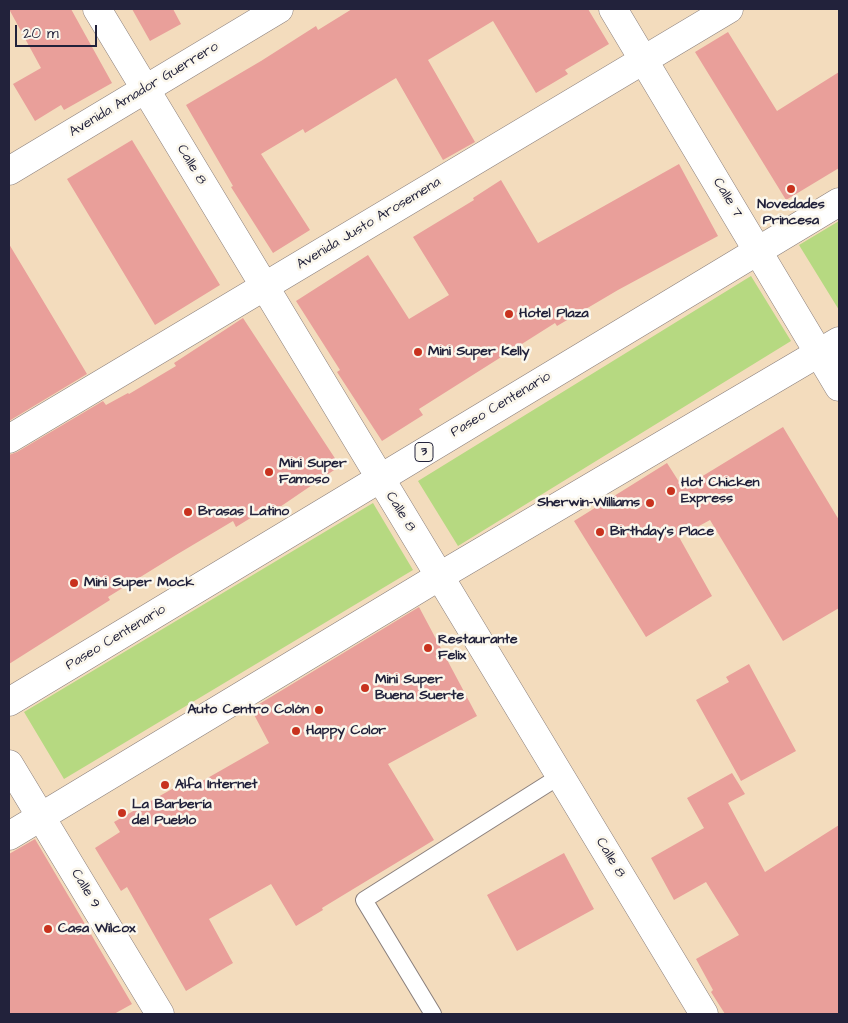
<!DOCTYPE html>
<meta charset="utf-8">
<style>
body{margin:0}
#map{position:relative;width:848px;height:1023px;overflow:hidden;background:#f3dcbd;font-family:"Architects Daughter",sans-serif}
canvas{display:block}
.frame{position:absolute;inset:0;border:10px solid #22223b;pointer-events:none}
.scale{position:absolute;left:15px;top:25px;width:82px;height:22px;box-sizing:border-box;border:2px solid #22223b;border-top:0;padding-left:6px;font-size:15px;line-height:18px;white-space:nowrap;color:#22223b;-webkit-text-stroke:4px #fbf7ec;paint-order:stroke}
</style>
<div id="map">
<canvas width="848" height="1023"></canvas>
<div class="frame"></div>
<div class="scale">20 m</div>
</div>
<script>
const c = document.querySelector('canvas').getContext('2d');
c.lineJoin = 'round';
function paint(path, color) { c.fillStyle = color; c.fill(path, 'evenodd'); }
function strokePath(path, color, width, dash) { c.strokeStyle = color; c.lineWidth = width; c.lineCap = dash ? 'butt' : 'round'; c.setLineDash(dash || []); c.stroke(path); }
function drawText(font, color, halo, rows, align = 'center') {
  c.font = font + ' "Architects Daughter",sans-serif'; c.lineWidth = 5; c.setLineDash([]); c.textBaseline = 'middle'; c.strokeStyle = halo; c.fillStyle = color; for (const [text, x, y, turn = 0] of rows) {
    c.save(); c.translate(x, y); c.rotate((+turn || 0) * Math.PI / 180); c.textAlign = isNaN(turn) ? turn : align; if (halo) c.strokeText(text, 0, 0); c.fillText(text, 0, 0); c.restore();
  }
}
paint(new Path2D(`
 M839,221V310L799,245Z
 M751,276L791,341L458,546L418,481Z
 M373,503L413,570L64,779L24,712Z`), '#b6d981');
paint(new Path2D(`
 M9,9H71L112,83L64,110L61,105L35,121L13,84L41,68Z
 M132,9H173L181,24L150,41Z
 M352,9H588L609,44L565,70L568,74L536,93L493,21L428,60L475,142L443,160L396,78L305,133L303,129L261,154L310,230L273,253L231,187L233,186L186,105L261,61L316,26L318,30Z
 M728,32L777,111L839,72V168L786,200L695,52Z
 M132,140L220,285L155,325L67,179Z
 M679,164L718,236L618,290L557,326L555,323L419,409L423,415L382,441L337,372L340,370L296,301L368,255L409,319L449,295L413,237L474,200L473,198L501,180L538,243Z
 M9,244L87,374L9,421Z
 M243,318L340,466L274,511L270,506L236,527L233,521L176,555L108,597L110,600L9,664V455L17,452L103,401L106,405L128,393L129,394L176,366L174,363Z
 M783,427L839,520V608L783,641L710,520L679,537L712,596L646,637L574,521L667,463L683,488Z
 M419,607L477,716L388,764L434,840L322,908L323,910L296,926L271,884L209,919L233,963L186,991L127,887L121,891L95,848L120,832L114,822L179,785L183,792L269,743L251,709Z
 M749,664L796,751L741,781L696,700L729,682L726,677Z
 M732,773L745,794L728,803L765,872L839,825V1014H725L711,992L713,990L696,959L739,935L706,882L674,900L651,858L704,828L687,798Z
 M35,839L132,1004L114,1014H9V854Z
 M564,853L594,909L517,951L487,895Z`), '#e99f9a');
const service = new Path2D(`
 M433,1014L364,900L560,776`);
const minor = new Path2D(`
 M97,9L704,1014
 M613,9L839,387
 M9,439L729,9
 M9,764L160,1014`);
const secondary = new Path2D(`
 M9,171L279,9`);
const primary = new Path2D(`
 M9,702L839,202
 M9,836L440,576L839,341`);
strokePath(service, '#8a7f7c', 18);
strokePath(minor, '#8a7f7c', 29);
strokePath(secondary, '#8a7f7c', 29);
strokePath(primary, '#8a7f7c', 29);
strokePath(service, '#fff', 16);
strokePath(minor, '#fff', 28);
strokePath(secondary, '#fff', 28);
strokePath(primary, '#fff', 28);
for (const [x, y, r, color] of [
 [791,189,5,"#c8321e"],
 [509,314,5,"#c8321e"],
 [418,352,5,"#c8321e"],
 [269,472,5,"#c8321e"],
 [671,491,5,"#c8321e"],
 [650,503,5,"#c8321e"],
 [188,512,5,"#c8321e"],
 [600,532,5,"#c8321e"],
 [74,583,5,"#c8321e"],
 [428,648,5,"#c8321e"],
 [365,688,5,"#c8321e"],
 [319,710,5,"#c8321e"],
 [296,731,5,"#c8321e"],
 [165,785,5,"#c8321e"],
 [122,813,5,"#c8321e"],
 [48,929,5,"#c8321e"]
]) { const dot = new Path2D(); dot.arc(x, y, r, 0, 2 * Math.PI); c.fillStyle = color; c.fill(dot); strokePath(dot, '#fbf7ec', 2); }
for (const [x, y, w] of [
 [424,452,18]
]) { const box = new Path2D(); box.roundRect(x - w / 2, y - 9.5, w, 19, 4); c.fillStyle = '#fbf7ec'; c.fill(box); strokePath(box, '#22223b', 1); }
drawText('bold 12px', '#22223b', null, [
 ["3",424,452]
]);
drawText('14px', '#22223b', '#fbf7ec', [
 ["Avenida Amador Guerrero",144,90,-31],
 ["Calle 8",191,165,59],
 ["Calle 7",727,198,59],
 ["Avenida Justo Arosemena",369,224,-31],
 ["Paseo Centenario",501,405,-31],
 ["Calle 8",400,512,58],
 ["Paseo Centenario",116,638,-31],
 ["Calle 8",610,858,59],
 ["Calle 9",85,889,59]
]);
drawText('bold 14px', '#22223b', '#fbf7ec', [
 ["Novedades",791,205,"center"],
 ["Princesa",791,221,"center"],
 ["Hotel Plaza",519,314],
 ["Mini Super Kelly",428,352],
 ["Mini Super",279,464],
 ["Famoso",279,480],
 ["Hot Chicken",681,483],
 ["Express",681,499],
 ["Sherwin-Williams",640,503,"right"],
 ["Brasas Latino",198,512],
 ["Birthday's Place",610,532],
 ["Mini Super Mock",84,583],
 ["Restaurante",438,640],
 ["Felix",438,656],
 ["Mini Super",375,680],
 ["Buena Suerte",375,696],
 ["Auto Centro Colón",309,710,"right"],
 ["Happy Color",306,731],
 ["Alfa Internet",175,785],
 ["La Barbería",132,805],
 ["del Pueblo",132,821],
 ["Casa Wilcox",58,929]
], 'left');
</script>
